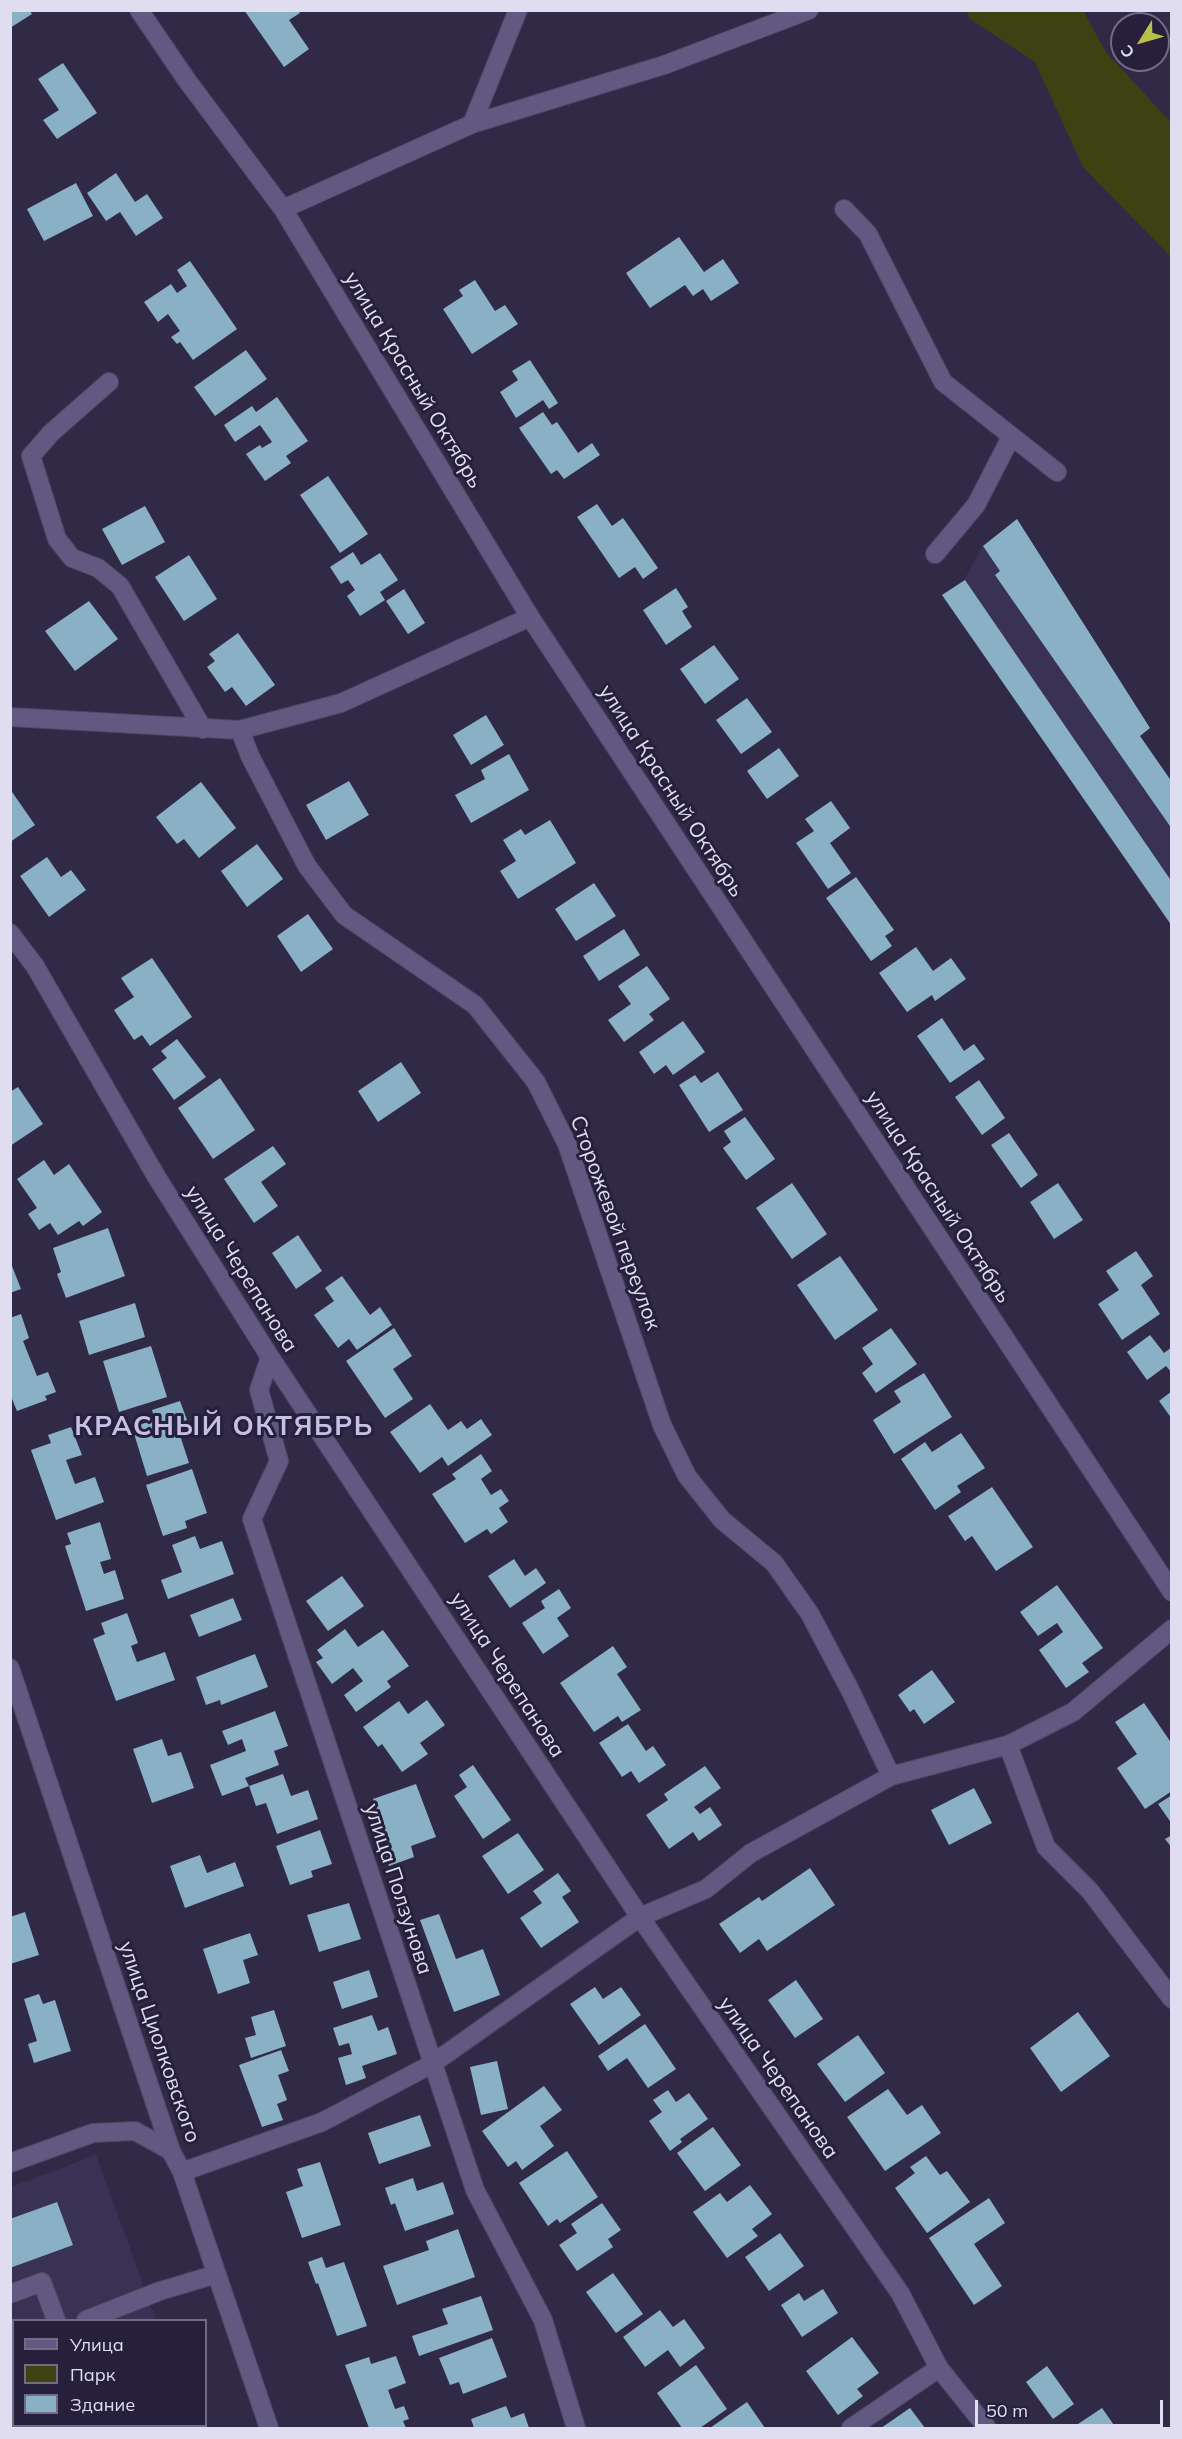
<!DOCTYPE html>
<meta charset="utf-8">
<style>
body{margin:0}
#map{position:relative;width:1182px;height:2439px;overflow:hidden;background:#312a47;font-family:Mulish,sans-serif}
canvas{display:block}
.frame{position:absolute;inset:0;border:12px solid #e0ddf0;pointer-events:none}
.legend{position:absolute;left:12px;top:2319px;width:195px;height:108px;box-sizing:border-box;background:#27203c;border:2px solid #716c84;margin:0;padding:8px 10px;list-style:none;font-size:18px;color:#e0ddf0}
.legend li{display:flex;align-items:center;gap:12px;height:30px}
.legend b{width:30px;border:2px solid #716c84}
.north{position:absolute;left:1110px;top:12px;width:60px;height:60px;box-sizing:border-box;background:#27203c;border:2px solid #716c84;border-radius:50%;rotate:233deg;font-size:16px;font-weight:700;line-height:24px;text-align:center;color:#e0ddf0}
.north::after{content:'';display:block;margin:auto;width:21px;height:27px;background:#b7c148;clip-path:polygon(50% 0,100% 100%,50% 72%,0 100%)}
.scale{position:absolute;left:975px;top:2400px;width:188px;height:27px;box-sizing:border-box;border:3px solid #e0ddf0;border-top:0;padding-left:8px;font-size:18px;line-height:21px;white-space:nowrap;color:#e0ddf0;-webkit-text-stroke:4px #27203c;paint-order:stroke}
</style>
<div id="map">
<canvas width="1182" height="2439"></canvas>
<div class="frame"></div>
<ul class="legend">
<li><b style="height:8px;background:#625983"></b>Улица</li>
<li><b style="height:16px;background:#3e4212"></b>Парк</li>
<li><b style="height:16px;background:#8ab0c6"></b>Здание</li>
</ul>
<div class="north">С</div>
<div class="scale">50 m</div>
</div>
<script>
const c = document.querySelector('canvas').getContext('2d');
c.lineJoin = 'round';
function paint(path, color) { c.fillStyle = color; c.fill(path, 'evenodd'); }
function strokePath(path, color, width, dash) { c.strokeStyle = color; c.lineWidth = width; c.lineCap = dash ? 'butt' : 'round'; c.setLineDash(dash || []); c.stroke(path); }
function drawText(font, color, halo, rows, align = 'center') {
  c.font = font + ' Mulish,sans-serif'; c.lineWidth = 6; c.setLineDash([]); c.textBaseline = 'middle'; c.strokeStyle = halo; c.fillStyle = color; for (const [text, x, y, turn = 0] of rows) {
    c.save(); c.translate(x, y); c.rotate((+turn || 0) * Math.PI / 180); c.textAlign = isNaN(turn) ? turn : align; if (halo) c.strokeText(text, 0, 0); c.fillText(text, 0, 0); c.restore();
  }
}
paint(new Path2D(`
 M1017,519L1150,728L1140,736L1171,782V926L942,595L964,580L983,546Z
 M96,2155L156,2320H14V2426H195L196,2428H11V2187Z`), '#3a3255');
paint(new Path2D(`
 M968,11H1083L1106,52L1171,123V257L1083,167L1035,62L969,18Z`), '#3e4212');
paint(new Path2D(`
 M10,10H29L32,14L10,28Z
 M244,10H298L300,13L289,20L309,49L284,67Z
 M63,63L97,113L57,139L43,120L59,110L38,79Z
 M116,173L135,202L147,194L163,218L136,236L120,212L106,221L87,193Z
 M76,183L93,216L44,241L27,209Z
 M679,237L704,272L723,259L739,283L711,301L703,289L693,296L685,285L650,308L626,273Z
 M190,261L237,329L193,360L180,342L177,344L171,337L180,331L168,314L158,322L144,302L171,284L177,293L187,286L177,270Z
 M475,280L495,311L505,305L518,324L472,354L443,309L463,296L459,290Z
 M246,350L267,379L215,416L194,387Z
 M530,360L558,403L549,409L543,400L516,418L500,392L518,380L512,371Z
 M277,397L308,441L286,456L291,463L265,481L246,454L260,445L262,448L272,442L260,425L235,442L224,425L252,406L256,412Z
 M543,412L552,425L557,422L578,453L592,443L600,455L564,479L557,470L551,474L519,428Z
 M328,476L368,534L340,553L300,495Z
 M597,504L612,526L623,518L658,568L643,579L635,567L619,578L577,517Z
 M145,506L165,542L122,565L102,529Z
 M1017,519L1150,728L1140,736L1172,782V829L995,575L1000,571L983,546Z
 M353,552L361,565L380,553L398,580L380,592L385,600L360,616L347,596L355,590L348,580L341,584L330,567Z
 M189,555L217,599L184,621L155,577Z
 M965,580L1172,882V926L942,595Z
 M676,588L688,607L682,611L692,627L666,645L643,610Z
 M404,589L425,623L408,634L386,601Z
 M89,601L118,639L75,671L45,631Z
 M238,633L275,685L246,706L232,687L225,692L207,667L215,661L209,654Z
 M714,645L739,679L705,704L680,669Z
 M747,698L772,732L741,754L716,720Z
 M486,715L504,745L471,765L453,735Z
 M779,748L799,776L767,799L747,771Z
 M509,754L529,790L471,823L455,795L485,779L481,770Z
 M349,781L369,815L326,840L306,805Z
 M201,782L236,828L199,858L184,839L177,844L156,817Z
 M10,789L35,825L10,842Z
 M831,801L850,828L830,843L851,873L828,889L796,843L814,831L805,819Z
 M550,820L576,863L518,899L500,871L516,861L503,840L521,829L525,835Z
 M257,844L283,879L247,907L221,871Z
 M47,857L61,877L71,870L86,890L49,917L20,876Z
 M856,877L894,930L885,936L892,946L871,961L826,898Z
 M594,883L616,916L576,941L555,909Z
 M308,914L333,949L301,972L277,936Z
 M624,929L640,955L599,981L583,956Z
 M916,947L933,971L951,958L966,979L935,1001L932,995L907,1012L879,973Z
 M152,958L192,1017L150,1046L142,1035L134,1040L114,1010L134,997L121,978Z
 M647,966L670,999L649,1014L654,1020L624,1042L608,1020L631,1004L618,986Z
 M942,1018L964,1051L974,1044L985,1059L950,1083L917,1036Z
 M683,1021L705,1052L673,1075L666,1065L654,1074L639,1052Z
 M177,1039L206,1077L174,1100L152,1069L167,1058L161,1051Z
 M401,1062L421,1093L378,1122L358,1091Z
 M718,1072L743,1110L709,1132L679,1085L695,1075L701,1083Z
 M220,1078L255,1130L213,1159L178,1108Z
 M979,1080L1005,1118L982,1135L955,1097Z
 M18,1087L43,1124L10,1146V1092Z
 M745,1117L775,1159L746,1180L723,1148L731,1142L724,1131Z
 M1009,1133L1038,1175L1021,1188L991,1145Z
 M273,1146L286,1164L261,1182L278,1206L254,1223L224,1179Z
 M44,1160L54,1175L69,1164L102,1212L83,1226L79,1221L58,1235L50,1223L39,1230L28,1214L37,1208L17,1179Z
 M792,1183L827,1234L792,1259L756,1208Z
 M1058,1183L1083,1220L1054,1239L1030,1202Z
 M108,1228L125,1276L66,1298L57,1274L61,1272L53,1248Z
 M298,1235L322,1271L296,1289L272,1253Z
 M1136,1251L1153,1276L1141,1285L1160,1314L1122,1340L1098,1304L1119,1290L1106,1271Z
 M840,1256L878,1310L835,1340L797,1285Z
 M10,1261L21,1289L10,1293Z
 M342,1276L370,1315L380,1307L392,1325L357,1350L349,1339L338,1348L314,1315L334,1301L325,1288Z
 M135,1303L145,1337L89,1355L79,1321Z
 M21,1314L29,1338L23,1341L37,1376L48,1372L56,1392L45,1396L47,1400L17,1411L10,1394V1318Z
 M394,1328L412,1356L393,1369L413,1399L385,1418L346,1361Z
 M891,1328L917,1364L876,1393L862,1373L873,1364L862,1348Z
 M1150,1335L1164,1353L1172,1347V1373L1166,1366L1147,1380L1127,1352Z
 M151,1346L167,1397L119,1412L103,1361Z
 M924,1373L952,1417L894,1454L873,1420L901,1402L894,1391Z
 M1172,1391V1419L1159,1401Z
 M180,1401L187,1420L176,1423L189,1463L147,1476L132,1427L155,1420L152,1410Z
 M430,1404L448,1430L461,1421L467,1429L481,1419L492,1435L448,1466L442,1457L420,1473L390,1432Z
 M71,1427L82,1455L66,1460L75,1484L95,1477L104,1502L56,1520L31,1450L51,1443L48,1435Z
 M961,1433L985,1468L957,1486L961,1492L935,1510L901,1459L925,1442L932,1452Z
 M481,1454L492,1471L481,1479L491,1495L501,1489L509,1501L499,1508L508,1522L491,1534L487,1529L465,1543L432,1494L456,1479L452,1474Z
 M192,1469L207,1513L185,1521L187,1528L163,1536L146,1485Z
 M992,1487L1033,1547L996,1571L972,1536L965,1541L948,1516Z
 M100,1522L111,1559L100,1562L104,1574L115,1570L124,1599L86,1611L65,1546L71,1544L67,1533Z
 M195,1536L200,1549L222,1541L234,1574L168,1599L161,1580L182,1572L172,1545Z
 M514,1559L525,1576L536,1568L546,1583L510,1608L488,1576Z
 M342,1576L364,1606L328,1631L306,1601Z
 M1057,1585L1103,1648L1082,1663L1089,1672L1066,1688L1039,1650L1063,1632L1057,1623L1038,1636L1020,1612Z
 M559,1589L571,1608L557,1618L569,1636L543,1654L522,1623L545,1608L541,1601Z
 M233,1598L242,1620L199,1637L190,1615Z
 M127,1613L138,1643L131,1646L137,1662L165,1652L175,1680L116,1701L93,1639L105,1634L101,1623Z
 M345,1629L358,1647L383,1630L409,1666L387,1681L391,1687L356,1712L344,1695L363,1681L353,1668L332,1684L316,1662L323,1658L317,1650Z
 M613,1646L627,1667L617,1674L641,1710L622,1722L618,1716L594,1732L560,1683Z
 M255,1654L268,1687L221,1705L220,1700L206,1705L196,1677Z
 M932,1670L955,1702L924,1724L914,1709L910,1712L898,1695Z
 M427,1700L445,1725L420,1743L428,1754L402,1772L382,1744L378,1747L363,1727L399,1701L408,1714Z
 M1144,1703L1172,1744V1791L1145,1809L1117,1768L1137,1754L1115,1722Z
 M275,1711L288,1746L274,1751L279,1765L245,1778L249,1786L222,1796L210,1765L246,1751L242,1739L228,1745L222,1731Z
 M628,1724L646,1751L653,1746L666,1765L639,1783L631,1771L622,1777L599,1743Z
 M162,1739L168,1756L181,1752L194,1788L152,1803L133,1749Z
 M473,1765L511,1820L483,1839L454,1796L467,1787L459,1775Z
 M705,1766L721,1788L694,1807L700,1814L710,1807L722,1825L699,1841L693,1832L669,1849L646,1815L668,1800L664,1794Z
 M283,1774L291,1796L308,1790L318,1819L277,1834L266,1803L256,1806L249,1786Z
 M416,1784L436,1837L411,1846L414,1857L389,1866L381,1844L388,1841L373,1799Z
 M974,1788L992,1823L949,1845L931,1810Z
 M1172,1795V1824L1158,1804Z
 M320,1830L332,1864L311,1871L313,1877L290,1885L276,1846Z
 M518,1833L544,1870L508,1894L482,1856Z
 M1172,1835V1848L1165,1839Z
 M200,1855L207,1873L235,1862L244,1886L185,1908L170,1866Z
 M810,1868L835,1905L767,1951L759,1939L740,1953L719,1924L759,1897L762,1901Z
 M558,1873L571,1891L562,1897L579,1922L541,1948L520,1918L542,1903L533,1891Z
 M349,1903L361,1939L319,1952L307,1915Z
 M25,1912L39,1955L10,1964V1917Z
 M439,1914L456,1959L483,1949L500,1995L454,2012L420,1920Z
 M250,1933L258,1955L243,1960L250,1983L218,1994L203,1949Z
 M369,1970L378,1997L342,2009L333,1982Z
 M796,1980L823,2019L795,2038L768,2000Z
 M595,1987L603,1999L621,1987L641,2015L599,2045L570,2004Z
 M39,1994L43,2004L55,2000L71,2051L34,2063L28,2044L37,2041L24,1999Z
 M274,2010L286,2046L251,2058L245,2038L256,2035L251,2017Z
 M1078,2012L1110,2056L1061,2092L1030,2048Z
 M372,2015L378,2031L388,2027L397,2054L362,2066L366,2078L346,2085L338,2058L352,2054L349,2043L339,2046L333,2028Z
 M645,2024L676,2069L648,2088L627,2058L608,2071L598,2056Z
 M858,2035L885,2073L845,2102L817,2064Z
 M281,2050L289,2071L278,2075L287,2100L277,2104L283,2120L262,2127L239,2065Z
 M497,2061L508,2109L481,2115L470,2067Z
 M544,2086L562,2110L540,2126L554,2146L522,2170L516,2161L508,2167L482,2131Z
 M888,2089L907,2115L922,2105L941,2133L885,2171L847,2117Z
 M668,2090L676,2102L689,2093L708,2119L680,2139L682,2142L670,2151L649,2121L662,2112L653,2100Z
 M420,2115L431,2146L379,2164L368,2133Z
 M713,2127L741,2165L705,2191L677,2153Z
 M567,2151L598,2197L560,2223L557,2219L548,2226L519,2183Z
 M926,2156L940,2175L947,2171L970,2202L927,2233L895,2188L915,2173L910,2167Z
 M320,2162L341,2225L302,2238L286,2192L303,2186L297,2169Z
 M413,2178L417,2191L443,2182L454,2214L405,2231L395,2203L391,2205L385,2188Z
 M750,2185L772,2214L752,2229L758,2236L727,2258L693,2212L720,2193L727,2202Z
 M989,2198L1005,2223L974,2244L1002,2286L974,2305L929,2238Z
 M57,2202L73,2245L10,2268V2219Z
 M602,2203L621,2230L608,2239L613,2247L577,2271L559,2245L577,2233L571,2224Z
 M458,2229L475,2277L397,2305L383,2266L429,2250L426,2241Z
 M780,2233L804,2266L769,2291L745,2257Z
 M322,2257L326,2268L344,2262L367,2326L337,2336L318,2283L316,2284L308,2262Z
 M613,2273L643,2314L616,2333L586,2292Z
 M823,2289L838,2313L802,2337L781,2305L799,2293L804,2301Z
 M481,2296L493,2330L419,2356L412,2336L448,2324L442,2309Z
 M660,2310L673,2327L684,2319L705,2348L680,2367L668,2350L645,2367L623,2337Z
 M14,2333V2426H61L62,2428H10V2334Z
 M852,2337L879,2373L857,2389L863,2396L838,2415L806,2371Z
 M492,2338L507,2377L463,2394L459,2382L450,2385L439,2358Z
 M396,2356L406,2383L388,2390L395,2409L404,2406L409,2419L403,2421L406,2428H369L345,2365L369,2357L371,2364Z
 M696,2365L727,2409L700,2428H682L657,2393Z
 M1047,2366L1074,2404L1053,2419L1026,2382Z
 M747,2402L765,2428H710Z
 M506,2406L511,2418L524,2413L529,2428H474L471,2419Z
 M910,2408L925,2428H881Z
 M1102,2408L1116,2428H1072Z
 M116,2426H164L165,2428H117Z`), '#8ab0c6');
const minor = new Path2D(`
 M139,10L186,79L283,209L530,617L1172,1592
 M472,124L664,65L809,10
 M283,209L472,124L518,10
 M844,209L868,234L943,382L1057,472
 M109,382L51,433L31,456L57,539L72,558L98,568L120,586L203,729
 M935,554L976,505L1011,437
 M10,717L240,730L341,703L530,617
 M240,730L250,756L307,866L344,915L475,1005L536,1082L567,1144L662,1425L687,1476L722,1520L774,1563L810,1614L851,1692L891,1776
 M10,933L35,966L156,1176L270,1357L640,1917L900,2293L939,2368L987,2428
 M270,1357L259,1390L279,1461L252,1519L475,2190L543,2320L576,2428
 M10,1668L171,2151L182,2172L269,2428
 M1008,1745L1046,1847L1090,1891L1172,1999
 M10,2163L93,2133L135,2131L171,2151
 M182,2172L322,2122L432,2064L640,1917L706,1889L751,1853L891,1776L1008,1745L1073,1712L1172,1629
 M10,2294L42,2282L56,2320
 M86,2320L160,2291L217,2274
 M851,2428L939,2368`);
strokePath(minor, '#4d4762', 20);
strokePath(minor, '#625983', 18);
drawText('21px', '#e0ddf0', '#27203c', [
 ["улица Красный Октябрь",413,380,59],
 ["улица Красный Октябрь",671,791,57],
 ["улица Красный Октябрь",938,1197,57],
 ["Сторожевой переулок",615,1223,70],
 ["улица Черепанова",241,1269,58],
 ["улица Черепанова",507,1675,57],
 ["улица Ползунова",398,1889,72],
 ["улица Циолковского",159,2042,71],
 ["улица Черепанова",778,2078,55]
]);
c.letterSpacing = '1.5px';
drawText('bold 27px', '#c7c0e5', '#27203c', [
 ["КРАСНЫЙ ОКТЯБРЬ",224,1427]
]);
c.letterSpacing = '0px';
</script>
